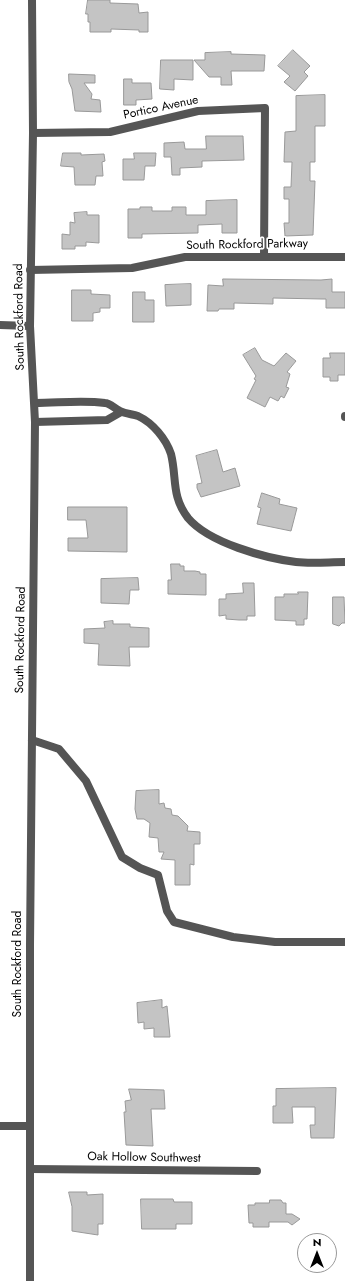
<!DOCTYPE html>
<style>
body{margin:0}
#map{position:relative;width:345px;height:1281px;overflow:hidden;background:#fff;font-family:Jost,sans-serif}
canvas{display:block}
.north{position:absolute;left:297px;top:1233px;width:40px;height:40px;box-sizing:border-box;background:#fff;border:1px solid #999;border-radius:50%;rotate:0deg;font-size:11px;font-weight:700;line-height:16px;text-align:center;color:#000}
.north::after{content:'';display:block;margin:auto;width:14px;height:18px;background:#000;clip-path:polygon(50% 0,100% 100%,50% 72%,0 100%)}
</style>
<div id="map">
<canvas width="345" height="1281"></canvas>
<div class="north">N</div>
</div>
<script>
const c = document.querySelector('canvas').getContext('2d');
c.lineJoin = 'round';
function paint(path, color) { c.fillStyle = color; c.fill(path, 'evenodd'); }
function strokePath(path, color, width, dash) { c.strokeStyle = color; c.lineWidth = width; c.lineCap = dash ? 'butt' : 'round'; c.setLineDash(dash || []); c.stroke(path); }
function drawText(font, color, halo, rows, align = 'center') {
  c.font = font + ' Jost,sans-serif'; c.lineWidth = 3.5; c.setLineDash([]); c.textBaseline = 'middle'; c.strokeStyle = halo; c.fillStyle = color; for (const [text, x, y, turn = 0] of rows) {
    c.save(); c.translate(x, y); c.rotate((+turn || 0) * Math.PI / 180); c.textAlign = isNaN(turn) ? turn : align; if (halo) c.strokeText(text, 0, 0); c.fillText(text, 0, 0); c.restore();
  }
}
const building = new Path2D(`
 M88,0H110V3L138,4L139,13L148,12V32H139V30L111,29V32H90V22H88V14H86Z
 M293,50L310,66L304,72L308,76L295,91L284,82L290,76L278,66Z
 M231,52V54L265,55L264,71H231L232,85H221V77H209L194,60H205V53Z
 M161,60H193V80L174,79V90L160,89Z
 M69,74L95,75V83H84L92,94L91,99L100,100L101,112L75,111L72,89L69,82Z
 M124,79H132V83H151L152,99L136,100V105H124Z
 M325,95V126H315V162H310V181H315L313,235L285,236L284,223H289V199H284V187H291L292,162H284L285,132L296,131V96Z
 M206,136H243L244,160L202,161V167L180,168V175H172L171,157H164V143L184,142L185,149H206Z
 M63,153H81V155L104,154L105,161L102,162L103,176H96L95,185H75L74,167L61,166Z
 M134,153H156L155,166H145L144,180H123V159H134Z
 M237,200V233H222V224L198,225V233L142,234V238H128V209H140V207H152V211H172V207H186V215H206V201Z
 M87,212V215H99V243L86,242V246H75V249H62V234L70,235V222L75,223L74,213Z
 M223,279L321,280L332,279V292H345V308H326V299H322L273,298V304L234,303V309H219L218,311H207L208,285L223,286Z
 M191,284V305L166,306L165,285Z
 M72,290H91V294L110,295V308H100V312L93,313V321H72Z
 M133,292H145V300H154V322H133Z
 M255,348L262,360L274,366L286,353L296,361L287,372L290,374L286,387L289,388L284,398L281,396L278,401L270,397L265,407L247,398L256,380L254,379L256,376L243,355Z
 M330,353H345V375H338V381H330V377H323V358H330Z
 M217,450L223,472L235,468L240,486L201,497L197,488V484L202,483L196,456Z
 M262,493L280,499L279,504L297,508L291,531L257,524L261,508L258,507Z
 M68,507H127V552L68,551V538H88L86,520H68Z
 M171,564H180V566H184V571H195L200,572V574H206V595L168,594V580H171Z
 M138,578L139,590H130L129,604L101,603V579Z
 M243,583H254L255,616H247V620H239L226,619V615L219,616V599H226V594L243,593Z
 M298,592H308L307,619H304V625H296V621L275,620V597H284V594H298Z
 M333,597H344L345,623H342L339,626L333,624Z
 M113,621V624H130V627L149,628V647H129L130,666L98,665L99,644L84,643V629L105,628L104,622Z
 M159,790V804L164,803L165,808L171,809L172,815L178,816L188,826L187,831L200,832V844H194V865L190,864V885H175V860L161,859L164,852H159L158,838L149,837L150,823L144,819H137L135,809L136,791Z
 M162,1000V1008L167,1006L170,1037H154V1028L144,1029V1022L138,1023L137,1003Z
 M336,1088L334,1138H311L310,1125H315V1107H292L293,1123H273V1106H276V1089Z
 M129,1089L164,1090L165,1109H151L153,1146L126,1145L124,1112H126L125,1101L131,1100Z
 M69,1192H87V1195L103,1194V1224H98V1235L72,1231V1207Z
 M141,1199H173L174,1202H192V1224H176V1229H142Z
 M270,1200H281L283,1203H286V1214H292L300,1219L292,1225L288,1222H269V1227H253V1223H249L248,1205H255V1203H269Z`);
paint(building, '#c4c4c4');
strokePath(building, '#999', 1);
strokePath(new Path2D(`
 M33,133L110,132L198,111L265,108L264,256
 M30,270L132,268L185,257H345
 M0,325L30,326
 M35,403C58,403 82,400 105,403C110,403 115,409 120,411C126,414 132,414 138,416C153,423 166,439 171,454C177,478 171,496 188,518C209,543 265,558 296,562C312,564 329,562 345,562
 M345,416V417
 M35,422L107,420L121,412
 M32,740L59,749L86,781L122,857L140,868L158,875L167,911L174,922L233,937L275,942H345
 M0,1126H30
 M30,1169L257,1171`), '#555', 8);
strokePath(new Path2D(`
 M30,1281V944L35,422L30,326L33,133L32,0`), '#555', 8);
drawText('12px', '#000', '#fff', [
 ["Portico Avenue",161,108,-12],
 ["South Rockford Parkway",247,245,-1],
 ["South Rockford Road",20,317,-91],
 ["South Rockford Road",21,640,-89],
 ["South Rockford Road",18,964,-90],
 ["Oak Hollow Southwest",144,1158,1]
]);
</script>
